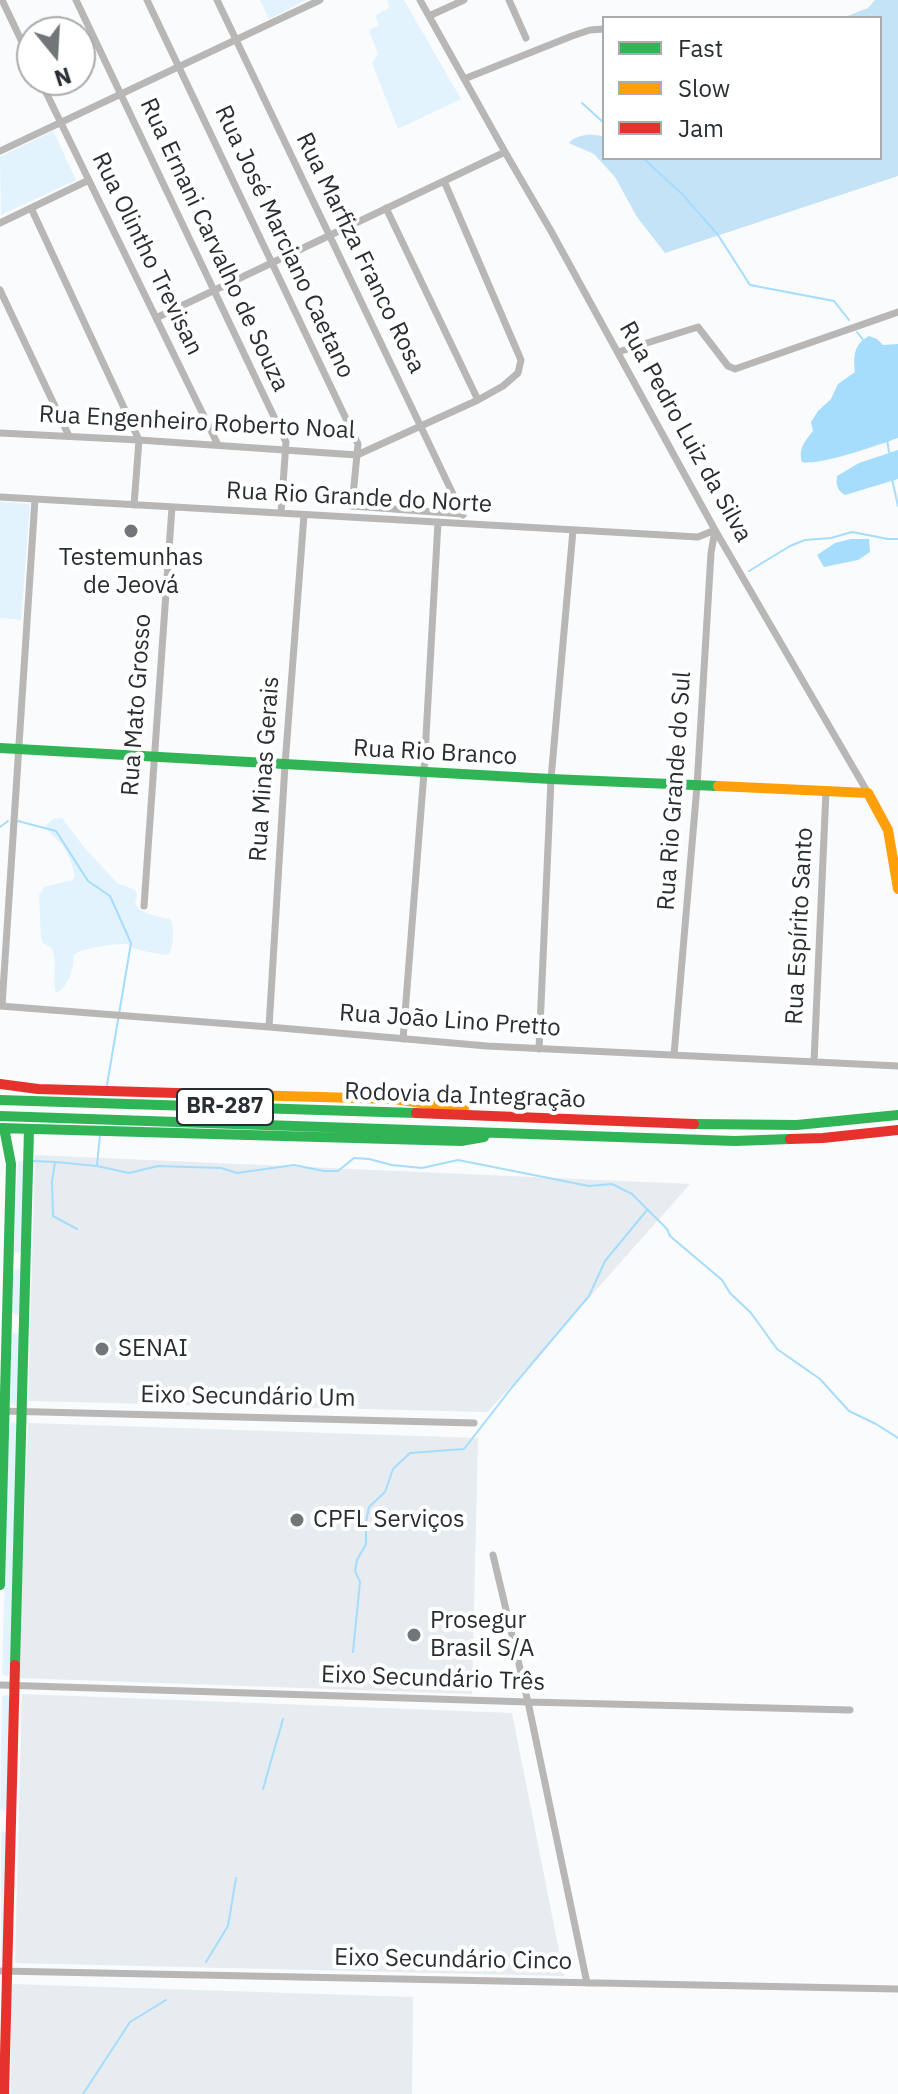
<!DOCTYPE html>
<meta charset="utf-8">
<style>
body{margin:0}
#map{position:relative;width:898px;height:2094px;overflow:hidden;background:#f9fbfd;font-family:"IBM Plex Sans",sans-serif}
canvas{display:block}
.legend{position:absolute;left:602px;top:16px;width:280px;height:144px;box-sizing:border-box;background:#fff;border:2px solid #a9abad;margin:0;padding:10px 14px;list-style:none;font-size:24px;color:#282e32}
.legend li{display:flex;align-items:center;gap:16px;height:40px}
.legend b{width:40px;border:2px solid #a9abad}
.north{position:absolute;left:16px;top:16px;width:80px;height:80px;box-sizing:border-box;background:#fff;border:2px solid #a9abad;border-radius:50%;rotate:162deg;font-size:22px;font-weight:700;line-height:32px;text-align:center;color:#282e32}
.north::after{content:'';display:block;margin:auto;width:28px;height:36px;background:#717679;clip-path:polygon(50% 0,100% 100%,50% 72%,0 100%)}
</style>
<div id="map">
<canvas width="898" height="2094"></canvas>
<ul class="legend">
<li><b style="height:10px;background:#30b455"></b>Fast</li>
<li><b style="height:10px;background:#ff9f0a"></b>Slow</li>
<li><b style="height:10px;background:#e5322d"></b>Jam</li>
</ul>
<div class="north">N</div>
</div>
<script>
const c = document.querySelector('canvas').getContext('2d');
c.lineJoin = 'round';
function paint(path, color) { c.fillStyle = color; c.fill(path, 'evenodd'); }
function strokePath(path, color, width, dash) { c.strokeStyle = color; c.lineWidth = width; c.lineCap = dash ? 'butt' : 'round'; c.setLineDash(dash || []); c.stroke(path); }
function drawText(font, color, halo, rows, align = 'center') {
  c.font = font + ' "IBM Plex Sans",sans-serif'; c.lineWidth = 8; c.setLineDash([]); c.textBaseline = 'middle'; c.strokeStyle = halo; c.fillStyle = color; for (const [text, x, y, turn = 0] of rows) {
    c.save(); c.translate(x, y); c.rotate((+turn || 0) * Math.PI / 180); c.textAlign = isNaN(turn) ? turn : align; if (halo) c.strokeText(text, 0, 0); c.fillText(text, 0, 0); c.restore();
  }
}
paint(new Path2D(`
 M35,1155L690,1184L488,1412L28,1401Z
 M28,1423L478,1438L472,1694L18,1678Z
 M22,1694L512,1713L564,1976L15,1963Z
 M11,1984L413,1997L412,2094H11Z`), '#e6ecf0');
paint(new Path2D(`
 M260,0H306L269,19Z
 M387,0H404L461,99L398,129L372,63L378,54L369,30L379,25L375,16L390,7Z
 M53,131L76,180L1,215L0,157Z
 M0,502L30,504L21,620L0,618Z
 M62,818L83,846L117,883L135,890L137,895L135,905C143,914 158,917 170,919C175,927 173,944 170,953L166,955C156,953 144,952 134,948C128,945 130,944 123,944C111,944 81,949 73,955C75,967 68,988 56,993C52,977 58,967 52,948L43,943L41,939L39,895L44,887L72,880L75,876C73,866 69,854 62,845C55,837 49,835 46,825L53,819Z
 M18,1161H26L22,1251L18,1253L14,1251Z
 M19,1269L22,1272L21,1314L17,1315L12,1313L13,1277L15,1270Z
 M16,1333L20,1337L18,1401L15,1406L10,1402L11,1336Z
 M14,1422L17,1426L10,1675L6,1676L2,1674L9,1429L11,1423Z
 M7,1695L9,1697L8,1809L4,1811L0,1809L2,1696Z
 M1,1832H6L8,1835L6,1958L1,1960Z`), '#e2f3fe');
paint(new Path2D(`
 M875,0H898V176L665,253L637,217L615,177L594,154L569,143C576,134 594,133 604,137V158H880V18H842L868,8Z`), '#c4e3f6');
paint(new Path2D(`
 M869,336L877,339L883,345L898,344V438C878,445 820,466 802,462C798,449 805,441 813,431L811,422L818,411L831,399L838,384L855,372C853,356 854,344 869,336Z
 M898,450V479L845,495C837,490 836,485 837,476L859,463Z
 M851,539H869L870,552L858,560L824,567L817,555L835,543Z`), '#a6dcfc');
strokePath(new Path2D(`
 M582,103L604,123
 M643,158L682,194L718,235L750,285L834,301L849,320
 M857,332L864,341
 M887,439L889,452
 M892,479L898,506
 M749,571L790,546L805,540L831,538L852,532L888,539H898
 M18,821L56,831L88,881L110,896L131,943L107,1085
 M0,827L8,821
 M33,1161L55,1162
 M97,1165L100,1135
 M77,1229L53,1216L52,1182L55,1162L97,1166L129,1173L158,1166L221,1168L237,1173L294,1165L324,1171H338L354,1158L369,1159L392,1165L422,1168L458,1160L589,1186L612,1184L632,1194L667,1229L670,1236L722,1280L730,1293L751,1313L777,1349L820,1379L849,1411L876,1424L898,1438
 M353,1652L360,1582L355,1571L357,1560L366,1544V1522L369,1507L385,1492L393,1469L410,1453L464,1449L513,1386L589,1296L605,1261L647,1210
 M263,1789L283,1719
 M206,1962L228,1926L236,1878
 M83,2094L130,2022L166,2000`), '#a6dcfc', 2);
strokePath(new Path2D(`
 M2,0L32,63
 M76,0L286,442L281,513
 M147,0L358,444L352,506L463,514
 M217,0L463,515
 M420,0L505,152L551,231L715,530L868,793
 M509,0L526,38
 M429,16L464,0
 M464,79L572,36L590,30L604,29
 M40,80L218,445
 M0,151L320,0
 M31,208L139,440L134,505
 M386,208L478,400
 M0,223L89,180
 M0,290L69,436
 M156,318L505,152
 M618,352L698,327L728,366L735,369L898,312
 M0,433L139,440L357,455L478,400L503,386L518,373L521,360L444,181
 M0,497L698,537L715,530
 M144,906L172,507
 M0,1006L269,1027L487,1046L898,1066
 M2,1006L35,499
 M269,1027L285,765L304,515
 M403,1039L424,772L438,522
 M539,1049L551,779L573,530
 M674,1055L697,786L711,553L715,530
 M814,1062L826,791
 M2,1411L474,1423
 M493,1555L528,1702L587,1983
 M0,1685L528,1702L850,1710
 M0,1971L898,1989`), '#b8b7b5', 7);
strokePath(new Path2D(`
 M0,748L551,779L718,786
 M0,1100L416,1113
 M0,1116L735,1141L790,1139
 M694,1124L797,1125L898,1115
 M0,1128L461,1141L484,1137
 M0,1585L11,1164L4,1128
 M15,1665L29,1129`), '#30b455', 10);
strokePath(new Path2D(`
 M718,786L868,793L888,830L898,889
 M246,1095L394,1099L464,1109`), '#ff9f0a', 10);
strokePath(new Path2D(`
 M0,1084L38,1089L246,1095
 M416,1113L694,1124
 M790,1139L823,1138L898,1130
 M4,2094L15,1665`), '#e5322d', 10);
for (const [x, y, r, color] of [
 [131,531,8,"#717679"],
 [102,1349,8,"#717679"],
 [297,1520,8,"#717679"],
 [414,1635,8,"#717679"]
]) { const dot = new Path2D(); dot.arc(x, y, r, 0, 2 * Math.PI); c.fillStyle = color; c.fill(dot); strokePath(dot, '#fff', 3); }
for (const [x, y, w] of [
 [225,1107,96]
]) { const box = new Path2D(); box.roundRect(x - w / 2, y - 18, w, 36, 6); c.fillStyle = '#fff'; c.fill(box); strokePath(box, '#282e32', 2); }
drawText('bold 22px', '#282e32', null, [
 ["BR-287",225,1107]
]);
drawText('24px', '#282e32', '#fff', [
 ["Rua José Marciano Caetano",284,242,65],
 ["Rua Ernani Carvalho de Souza",214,245,65],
 ["Rua Marfiza Franco Rosa",360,253,64],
 ["Rua Olintho Trevisan",147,254,64],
 ["Rua Engenheiro Roberto Noal",197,423,3],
 ["Rua Pedro Luiz da Silva",685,432,61],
 ["Rua Rio Grande do Norte",359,498,3],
 ["Rua Mato Grosso",137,705,-86],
 ["Rua Rio Branco",435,753,3],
 ["Rua Minas Gerais",265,769,-86],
 ["Rua Rio Grande do Sul",675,791,-86],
 ["Rua Espírito Santo",800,926,-87],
 ["Rua João Lino Pretto",450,1021,4],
 ["Rodovia da Integração",465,1096,2],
 ["Eixo Secundário Um",248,1397,1],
 ["Eixo Secundário Três",433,1679,2],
 ["Eixo Secundário Cinco",453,1960,1]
]);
drawText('24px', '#282e32', '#fff', [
 ["Testemunhas",131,558,"center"],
 ["de Jeová",131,586,"center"],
 ["SENAI",118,1349],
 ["CPFL Serviços",313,1520],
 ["Prosegur",430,1621],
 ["Brasil S/A",430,1649]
], 'left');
</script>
